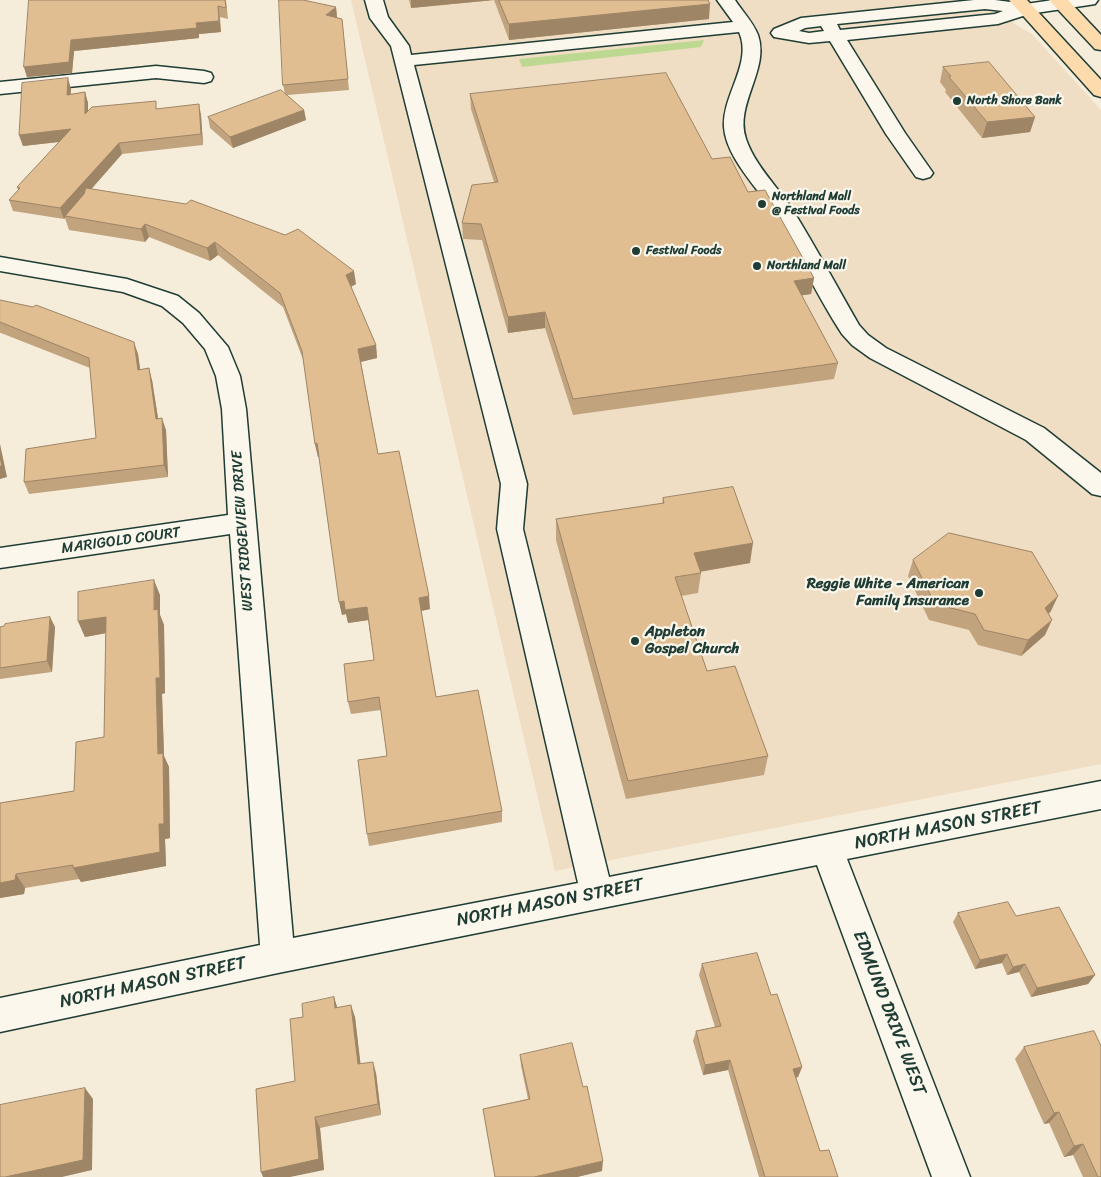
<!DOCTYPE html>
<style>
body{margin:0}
canvas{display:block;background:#f6ecda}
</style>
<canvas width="1101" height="1177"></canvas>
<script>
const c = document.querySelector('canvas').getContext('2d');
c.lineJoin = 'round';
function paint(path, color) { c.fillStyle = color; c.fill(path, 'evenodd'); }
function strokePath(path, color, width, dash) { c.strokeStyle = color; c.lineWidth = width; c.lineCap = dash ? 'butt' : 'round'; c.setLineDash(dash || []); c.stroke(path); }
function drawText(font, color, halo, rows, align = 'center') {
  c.font = font + ' Sriracha,sans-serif'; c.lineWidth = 4.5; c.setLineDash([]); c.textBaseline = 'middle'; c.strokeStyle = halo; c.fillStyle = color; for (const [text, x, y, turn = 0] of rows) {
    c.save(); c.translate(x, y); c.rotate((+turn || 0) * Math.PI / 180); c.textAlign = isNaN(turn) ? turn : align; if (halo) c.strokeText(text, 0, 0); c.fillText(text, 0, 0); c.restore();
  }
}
paint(new Path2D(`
 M351,0H993L1016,25L1032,34L1101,110V764L555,871Z`), '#efdec4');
paint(new Path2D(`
 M704,40L701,47L522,67L519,59Z`), '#bdd991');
const minor = new Path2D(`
 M365,0H383L388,17L409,46L411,55L733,22L717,0H735C742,11 753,22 758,35C770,70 734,104 746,139C755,166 779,188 794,212C817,249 837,287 859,325L868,335L886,348L1044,428L1101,473V496L1092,494L1026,440L870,358L852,345L842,334C817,296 798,254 775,215C759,189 726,158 724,127C722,95 753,63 739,32L414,65L527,484L523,529L609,877L1101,781V809L847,859L970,1177H932L817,865L278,973L0,1032V998L260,945L230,534L0,568V548L228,515L222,409L216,376L205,349L183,323L162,306L123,292L0,271V257L127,279L178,296L199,313L228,347L240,376L246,409L293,938L578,883L497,529L501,484L391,46L370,18Z
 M974,0H995L1026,4L1053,0H1098L1095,4L1089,5L1029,14L998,24L847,40L905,133L933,173L930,177L923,179L916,177L886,134L830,41L809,43L774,37L771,33L774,29L801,18ZM985,9L1003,11L995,14L840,30L837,24ZM821,26L824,31L809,33L799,31L805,28Z
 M156,66L204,71L211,73L213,77L211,81L204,83L156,78L0,94V82Z`);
const major = new Path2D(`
 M1009,0H1027L1101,80V97L1094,95Z
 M1049,0H1068L1101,35V50L1095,49Z`);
strokePath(minor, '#1f3d34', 3);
strokePath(major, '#1f3d34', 3);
paint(minor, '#fbf7ec');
paint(major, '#fddbac');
paint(new Path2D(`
 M226,0L228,19L220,17L221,32L199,34V38L74,51L72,73L27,77L24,67Z
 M409,0H708L709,19L509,40L494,0L411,8Z
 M336,7L337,18L342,19L349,90L287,95L304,110L306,120L233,148L210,128L208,117L285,94L283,85Z
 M943,67L1035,117L1030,132L982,138L945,92L946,90L940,82Z
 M71,89V94L85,92L88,103V111L157,109L201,115L203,145L122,154L91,189L356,284L351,287L376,345L377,358L361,362L378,454L430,609L421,611L436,697L502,811V822L369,846L367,834L387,756L381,710L351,714L348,702L374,660L368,620L348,623L346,614L342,615L319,457H318L315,444L304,362L283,307L218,255L210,261L149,237L145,242L69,230L65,218L64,219L13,211L9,200L18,190L17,187L60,142L23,146L19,135Z
 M470,94L712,159L748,192L814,278L811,294L801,295L838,363L834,379L573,415L545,328L508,333L482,240L463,239L462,223L494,182L471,109Z
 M0,300L138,354L140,370L152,380L158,418L166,430L168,477L29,494L24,482L96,438L90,368L1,333H0Z
 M663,498L750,563L700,572L701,573L698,593L681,596L707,671L768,756L764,775L626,799L556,540V519L662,504Z
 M913,560L1051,611L1049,614L1045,635L1021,656L978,645L969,630L929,620L908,576Z
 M160,595V615L164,625L165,693L162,694L164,756L169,767L170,838L165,839L166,866L81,882L79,879L25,888L24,894L0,898V803L74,791L104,737L106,633L85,637L78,621Z
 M50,617L55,627L52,672L0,679V627Z
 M958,913L1016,916L1095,975L1088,984L1031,997L1019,972L1007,975L1002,963L975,969L953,922Z
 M702,964L771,995L802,1067L798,1077L796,1078L820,1151L838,1177H759L728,1070L703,1075L693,1041L696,1031L715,1027L699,975Z
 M334,997L337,1007L355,1017L360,1064L376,1073L381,1115L320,1128L324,1170L295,1081L303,1017Z
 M1094,1031L1101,1177H1083L1073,1155L1064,1157L1049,1123L1044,1124L1015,1059L1024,1047Z
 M520,1055L602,1171L577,1177H495L483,1109L528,1099L521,1066Z`), '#c1a37e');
paint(new Path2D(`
 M411,0H494L411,8Z
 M710,4L709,19L509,40V24Z
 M218,6L221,32L199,34V38L74,51L72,73L27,77L24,67L71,40L196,23Z
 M336,7L337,17L328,26L326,15Z
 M68,78L71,89L70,105L67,95Z
 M85,92L88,103V125L85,114Z
 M199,104L201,115L203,145L201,134Z
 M304,110L306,120L233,148L230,137Z
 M1035,117L1030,132L982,138L987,122Z
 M71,129L75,140L23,146L19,135Z
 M119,143L122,154L67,217L65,216V218L64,219L60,208Z
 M145,224L149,237L145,242L141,229Z
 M215,242L218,255L210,261L207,248Z
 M354,271L356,284L348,288L346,275Z
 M814,278L811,294L791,297L794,281Z
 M545,312V328L508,333V317Z
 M134,342L138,354L142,382L138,370Z
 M376,345L377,358L360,362L358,349Z
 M149,368L152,380L160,431L156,419Z
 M162,418L166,430L168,477L164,465Z
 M317,443L320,457H318L315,444Z
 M0,444L7,477L0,479Z
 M753,543L750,563L691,573L694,553Z
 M154,580L160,595V615L164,625L165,693L162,694L164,756L169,767L170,838L165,839L166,866L81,882L73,868L159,824Z
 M429,596L430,609L421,611L419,598Z
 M1058,596L1051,611L1038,623L1045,608Z
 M344,601L367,607L369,620L348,623L346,614L342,615L339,602Z
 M50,617L55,627L52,672L47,661Z
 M106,617L112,632L85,637L78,621Z
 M1052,620L1045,635L1021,656L1028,640Z
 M16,874L25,888L24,894L0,898V883Z
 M1007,954L1002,963L975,969L980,960Z
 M1025,964L1019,972L1007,975L1013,967Z
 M1095,975L1088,984L1031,997L1037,988Z
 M334,997L338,1010L335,1008Z
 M351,1005L355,1017L362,1076L358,1064Z
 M730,1060L728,1070L703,1075L705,1065Z
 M373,1062L376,1073L381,1115L378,1104Z
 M802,1067L798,1077L789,1079L793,1069Z
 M85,1088L93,1099L92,1170L62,1177H5Z
 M1059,1112L1049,1123L1044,1124L1054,1113Z
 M315,1117L320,1128L324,1170L290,1177H263L261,1172Z
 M1083,1144L1073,1155L1064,1157L1074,1146Z
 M603,1161L602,1171L577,1177H534Z`), '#9d8566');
const building = new Path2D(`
 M29,0H225L226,8L218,6L219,21L196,23L197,28L71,40L69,62L24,67Z
 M279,0H303L336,7L326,15L342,19L348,79L283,85Z
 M499,0H708L710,4L509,24Z
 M989,62L1035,117L987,122L949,77L951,76L943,67Z
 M666,73L712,159L730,157L748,192L765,190L814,278L794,281L838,363L573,399L545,312L508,317L481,224L462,223L472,185L498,182L470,94Z
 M68,78L67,95L85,92V114L92,107L156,101V109L199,104L201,134L119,143L60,208L9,200L20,188L17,187L71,129L19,135L22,83Z
 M281,90L304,110L230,137L208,117Z
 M86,188L186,204L191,200L285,235L298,229L354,271L346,275L376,345L358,349L378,454L399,451L429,596L419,598L436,697L478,690L502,811L367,834L358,760L387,756L379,697L348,702L344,664L374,660L367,607L345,610L344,601L339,602L317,443L315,444L302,351L280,293L215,242L207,248L145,224L141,229L65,216L84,194Z
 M0,300L33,307L36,305L134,342L138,370L149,368L156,419L162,418L164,465L24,482L26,449L96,438L89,358L0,322Z
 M0,457L2,466H0Z
 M733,487L753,543L694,553L701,573L675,577L707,671L735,666L768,756L628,781L556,519L664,503L663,498Z
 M949,533L1032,552L1058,596L1045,608L1052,620L1028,640L984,630L975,614L935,604L913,560Z
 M154,580V610L158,609L160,678H156L158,754L163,753L164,824H159L160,852L73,868V865L16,874L15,880L0,883V803L74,791L76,742L104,737L106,617L78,621V592Z
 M50,617L47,661L0,668V627L4,626L5,624Z
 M1008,902L1016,916L1059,907L1095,975L1037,988L1025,964L1013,967L1007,954L980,960L958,913Z
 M757,953L771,995L777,994L802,1067L793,1069L820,1151L829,1150L838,1177H765L730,1060L705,1065L696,1031L721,1026L702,964Z
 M334,997L335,1008L351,1005L358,1064L373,1062L378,1104L315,1117L319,1159L261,1172L256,1089L295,1081L290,1019L303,1017L302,1004Z
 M1094,1031L1101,1046V1177H1098L1083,1144L1074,1146L1059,1112L1054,1113L1024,1047Z
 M572,1043L583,1087L587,1086L603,1161L534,1177H495L483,1109L530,1099L520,1055Z
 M85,1088L83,1160L5,1177H0V1105Z`);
paint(building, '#e0be92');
strokePath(building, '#9d8566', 1);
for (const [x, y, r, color] of [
 [957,101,5,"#1f3d34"],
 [762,204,5,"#1f3d34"],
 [636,251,5,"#1f3d34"],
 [757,266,5,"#1f3d34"],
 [979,593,5,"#1f3d34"],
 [635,641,5,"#1f3d34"]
]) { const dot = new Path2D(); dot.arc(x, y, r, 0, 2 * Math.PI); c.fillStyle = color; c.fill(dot); strokePath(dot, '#fbf7ec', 2); }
drawText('bold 12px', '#1f3d34', '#fbf7ec', [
 ["North Shore Bank",967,101],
 ["Northland Mall",772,197],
 ["@ Festival Foods",772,211],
 ["Festival Foods",646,251],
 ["Northland Mall",767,266]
], 'left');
drawText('15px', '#1f3d34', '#fbf7ec', [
 ["WEST RIDGEVIEW DRIVE",243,531,-94],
 ["MARIGOLD COURT",121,541,-8]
]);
drawText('bold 15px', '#1f3d34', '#fbf7ec', [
 ["Reggie White - American",969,584],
 ["Family Insurance",969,601],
 ["Appleton",645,632,"left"],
 ["Gospel Church",645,649,"left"]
], 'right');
drawText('18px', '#1f3d34', '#fbf7ec', [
 ["NORTH MASON STREET",948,826,-11],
 ["NORTH MASON STREET",550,903,-11],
 ["NORTH MASON STREET",153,983,-12],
 ["EDMUND DRIVE WEST",889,1013,69]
]);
</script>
